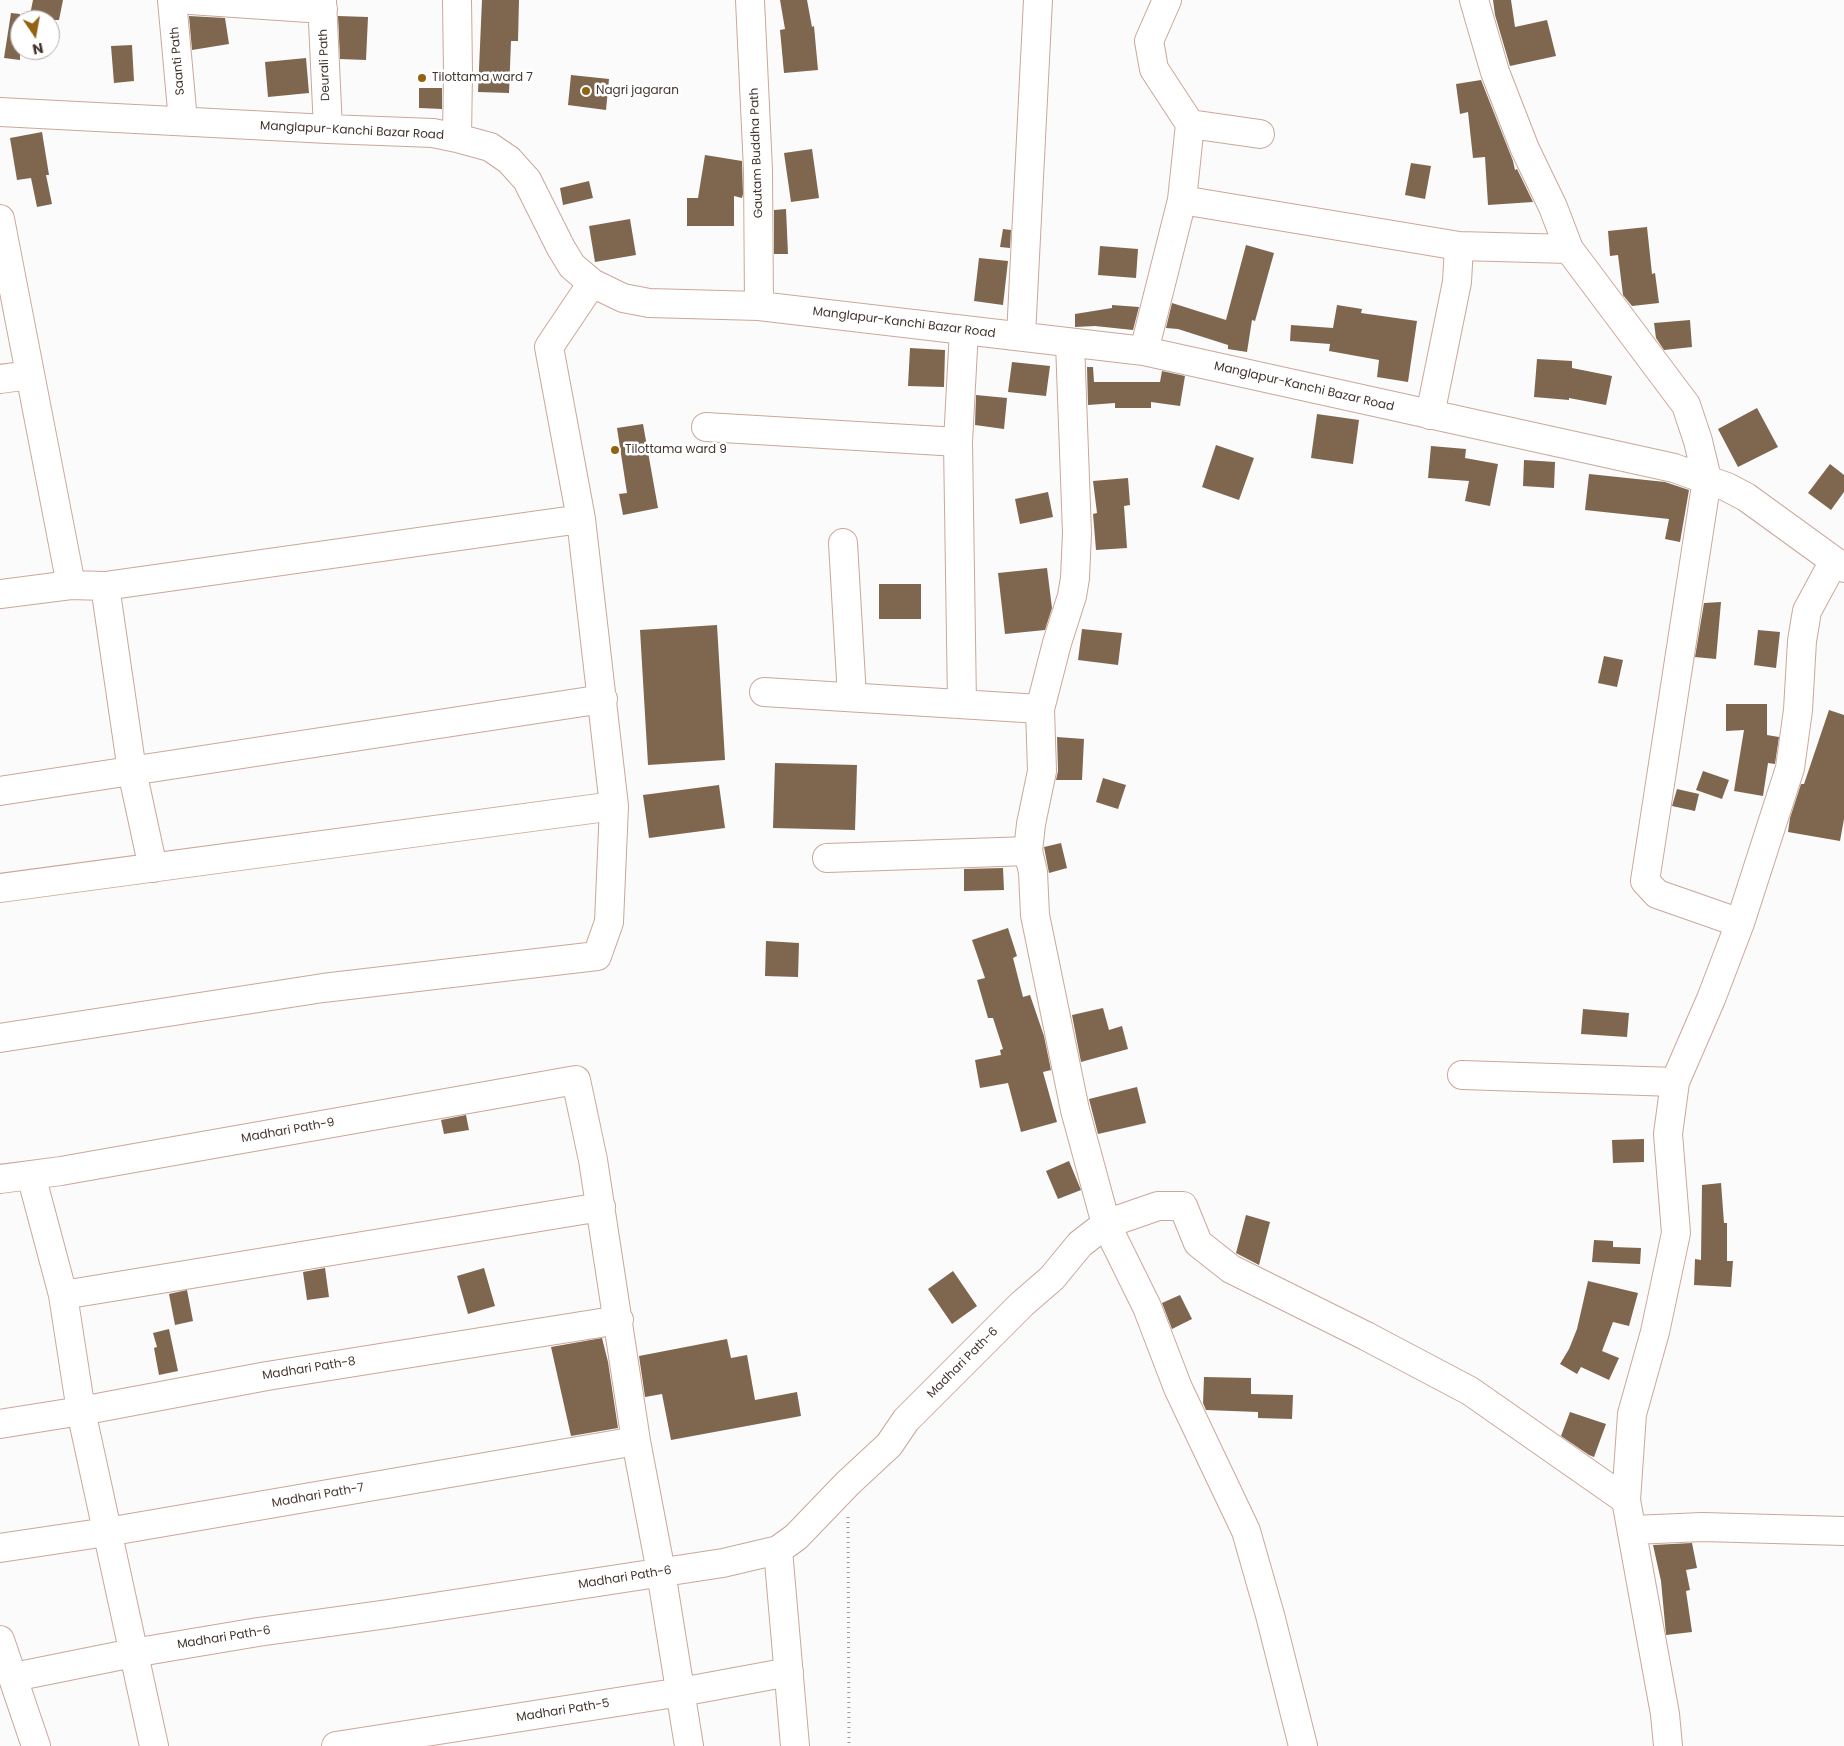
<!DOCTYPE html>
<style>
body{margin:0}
#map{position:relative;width:1844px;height:1746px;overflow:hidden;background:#fbfbfb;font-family:Poppins,sans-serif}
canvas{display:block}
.north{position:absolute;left:10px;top:10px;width:50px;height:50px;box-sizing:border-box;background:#fff;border:1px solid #b4aeab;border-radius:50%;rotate:168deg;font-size:14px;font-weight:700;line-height:20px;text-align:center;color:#43342e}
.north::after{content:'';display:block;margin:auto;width:18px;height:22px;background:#926311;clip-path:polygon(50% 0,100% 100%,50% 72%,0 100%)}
</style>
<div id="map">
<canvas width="1844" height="1746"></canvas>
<div class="north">N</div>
</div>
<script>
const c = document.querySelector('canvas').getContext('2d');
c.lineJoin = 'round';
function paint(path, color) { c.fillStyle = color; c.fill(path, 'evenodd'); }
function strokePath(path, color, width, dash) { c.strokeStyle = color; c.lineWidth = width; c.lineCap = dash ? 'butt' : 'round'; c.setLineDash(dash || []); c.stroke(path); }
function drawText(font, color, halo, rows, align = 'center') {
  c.font = font + ' Poppins,sans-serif'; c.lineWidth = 5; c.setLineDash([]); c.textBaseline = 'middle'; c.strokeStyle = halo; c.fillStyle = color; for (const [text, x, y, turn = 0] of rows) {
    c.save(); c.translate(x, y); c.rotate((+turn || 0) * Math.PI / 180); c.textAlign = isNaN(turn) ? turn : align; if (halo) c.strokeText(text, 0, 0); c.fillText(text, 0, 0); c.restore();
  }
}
paint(new Path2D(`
 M33,0H63L59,20H29Z
 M482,0H519L518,41H511L509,93L478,92Z
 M780,0H807L812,27L814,26L818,70L784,73L780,30L785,29Z
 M1493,0H1511L1515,27L1547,20L1556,56L1510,66L1495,15Z
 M11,13L20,14V60L4,58Z
 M189,16L225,18L229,44L192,50Z
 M338,16L368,17L366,60L340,59Z
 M132,45L134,81L114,83L111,46Z
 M306,58L309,93L268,97L265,62Z
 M571,75L609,79L606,110L568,105Z
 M1481,80L1513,161L1515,170L1517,169L1533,202L1488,205L1485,157L1473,158L1468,112L1460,114L1456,84Z
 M419,88H442V109L419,108Z
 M42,132L49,175H46L52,204L37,207L31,178L17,180L10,138Z
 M812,149L819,198L791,202L784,153Z
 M705,155L742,161L743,194L742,198L734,196V226H687V198H698Z
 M1411,163L1431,166L1425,199L1405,195Z
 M589,181L593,198L563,205L560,188Z
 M786,209L788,254H774V210Z
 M630,219L636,255L595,262L589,226Z
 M1647,227L1652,274L1655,273L1659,303L1632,306L1623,295L1618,255L1610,256L1608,231Z
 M1003,229L1011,230L1010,248L1000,247Z
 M1246,245L1274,253L1255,321L1252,320L1247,352L1228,349V345L1178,329L1166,328L1172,303L1226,320Z
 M1100,246L1138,249L1136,278L1098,275Z
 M979,258L1008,261L1003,305L974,301Z
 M1112,305L1139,307L1133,330L1095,326L1075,327V314L1112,308Z
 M1337,305L1362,309L1361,313L1417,321L1408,382L1377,377L1379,360L1329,351L1330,344L1290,341L1291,325L1333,328Z
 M1690,320L1692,347L1664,350L1656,338L1654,323Z
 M910,348L945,350L944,387L908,386Z
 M1537,359L1572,361V368L1612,376L1606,405L1569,398V400L1534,397Z
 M1012,362L1050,366L1046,396L1008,392Z
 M1087,367H1093L1094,382H1160L1162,371L1185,376L1180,406L1151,402V408H1115V403L1088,405Z
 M976,395L1007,398L1004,429L975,425Z
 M1757,408L1778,447L1738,467L1718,429Z
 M1317,414L1359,420L1353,464L1311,458Z
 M643,424L658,508L623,515L619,494L627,493L617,428Z
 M1216,445L1254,458L1239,500L1202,487Z
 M1431,446L1466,449L1465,458L1498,464L1490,506L1465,501L1469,481L1428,478Z
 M1524,460L1555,462L1554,488L1523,486Z
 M1830,464L1844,475V492L1831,510L1808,493Z
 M1589,474L1665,482L1689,490L1680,542L1665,539L1669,519L1585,510Z
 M1128,478L1130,505L1124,506L1127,548L1096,550L1093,514L1097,513L1093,481Z
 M1048,492L1053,517L1020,524L1015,499Z
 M1047,568L1052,608L1045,630L1005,634L998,573Z
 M879,584H921V619H879Z
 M1721,602L1716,659L1695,657L1704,603Z
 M717,625L725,760L648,765L640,630Z
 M1082,629L1122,633L1118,665L1078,660Z
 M1758,630L1780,632L1776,668L1754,665Z
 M1604,656L1623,660L1617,687L1598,683Z
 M1726,704H1767V735L1779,737L1775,764L1768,763L1763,796L1734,791L1744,730L1726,731Z
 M1829,710L1844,715V819L1840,841L1788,832L1790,818L1801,784H1804Z
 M1057,737L1084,739L1082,780H1056L1058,771Z
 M775,763L857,765L855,830L773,828Z
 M1703,771L1729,780L1722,799L1696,790Z
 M1103,778L1126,785L1118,809L1096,802Z
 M719,785L725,828L649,838L643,795Z
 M1677,789L1699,794L1695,811L1672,806Z
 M1061,843L1067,868L1049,873L1044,847Z
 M1003,868L1004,890L964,891V869Z
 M1008,928L1017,956L1013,958L1023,997L1030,995L1044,1036L1051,1070L1043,1072L1057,1122L1021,1132L1008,1083L980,1088L975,1060L1001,1055L1000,1050L1003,1049L993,1018H988L977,980L985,978L972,940Z
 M766,941L799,943L798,977L765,976Z
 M1103,1008L1109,1030L1122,1026L1128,1049L1081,1062L1072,1015Z
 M1583,1009L1629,1013L1627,1037L1581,1034Z
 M1137,1087L1146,1123L1098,1134L1089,1099Z
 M466,1115L469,1130L444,1134L441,1120Z
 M1644,1139V1162L1613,1163L1612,1140Z
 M1069,1161L1081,1190L1058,1199L1046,1171Z
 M1721,1183L1724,1223H1727V1261H1733L1731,1287L1694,1285L1695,1259L1701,1260L1702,1185Z
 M1246,1215L1270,1222L1259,1265L1236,1253Z
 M1594,1240L1613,1241V1247L1641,1248L1640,1264L1592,1262Z
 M325,1268L329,1297L307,1300L303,1272Z
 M484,1268L495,1306L468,1314L457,1276Z
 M953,1271L977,1306L952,1324L928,1289Z
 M1588,1281L1638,1293L1629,1326L1613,1322L1602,1351L1619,1358L1609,1380L1581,1367L1577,1374L1560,1364L1569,1349L1577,1329Z
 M187,1290L193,1321L175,1325L169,1294Z
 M1180,1295L1192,1319L1172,1329L1162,1303Z
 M169,1329L178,1371L159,1375L154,1348L157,1347L153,1333Z
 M602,1338L608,1362L618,1428L571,1436L551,1347Z
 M727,1339L731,1358L747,1355L755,1400L797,1392L801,1416L671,1440L662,1394L645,1397L639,1356Z
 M1204,1377L1251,1378V1394L1293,1395L1292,1419L1258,1418V1412L1206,1410L1203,1403Z
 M1570,1412L1606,1424L1594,1457L1589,1455L1561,1436Z
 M1692,1543L1697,1568L1686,1570L1690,1590L1686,1591L1692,1632L1666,1635L1661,1581L1653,1545Z`), '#7f664f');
const minor = new Path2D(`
 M172,0L183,121
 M190,0L323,9
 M322,0L328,129
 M457,0L458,72L457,138
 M750,0L758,170L759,306
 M1474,0L1495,72L1525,149L1553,207L1569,249L1686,405L1698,441L1707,479L1645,881L1657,894L1740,923
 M0,112L328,129L433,133L457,138L490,147L509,160L527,180L561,248L572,266L592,283L623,298L649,303L759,306L1144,351L1674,468L1727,487L1746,497L1844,568
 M1190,124L1260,134
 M1182,200L1459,246
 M0,219L71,585
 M1021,336L1038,0
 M1070,343L1077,533L1075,578L1072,596L1057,643L1040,709L1042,771L1031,824L1028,851L1033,872L1035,915L1075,1110L1106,1224L1147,1307L1178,1388L1246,1531L1270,1615L1303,1746
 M1144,351L1182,200L1190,124L1154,69L1149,41L1167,0
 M0,379L30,375
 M1430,415L1457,282L1459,246L1569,249
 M706,427L958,442
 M843,543L852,697
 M105,586L132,771L153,868
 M0,594L71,585L105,586L581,519
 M764,692L1040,709
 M962,704L958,442L964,330
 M0,791L603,699
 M827,858L1028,851
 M0,888L614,806
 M0,1038L323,988L597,956L609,922L614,806L581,519L549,347L592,283
 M1462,1075L1675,1082
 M31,1175L63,1295L81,1411L154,1746
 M0,1179L61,1171L576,1080L593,1160L636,1441L661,1572L689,1746
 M63,1295L601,1207
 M0,1424L81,1411L267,1376L619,1320
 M1632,1530L1703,1527L1844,1531
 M0,1548L107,1532L636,1441
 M778,1550L795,1746
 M0,1640L36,1746
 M14,1677L133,1653L258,1632L388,1614L723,1563L778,1550L796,1537L848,1483L889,1445L906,1420L1022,1304L1052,1278L1080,1244L1106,1224L1158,1206H1183L1198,1243L1231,1269L1366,1336L1470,1391L1626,1500
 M336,1746L681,1692L789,1672
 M1668,1746L1665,1714L1626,1500L1632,1414L1655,1332L1676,1233L1668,1134L1675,1082L1711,999L1740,923L1790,768L1798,710L1802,641L1807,611L1834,561`);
strokePath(minor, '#cba799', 30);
strokePath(new Path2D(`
 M848,1517L849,1746`), '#a09895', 3, [1, 4]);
strokePath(minor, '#fff', 28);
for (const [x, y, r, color] of [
 [422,78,5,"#926311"],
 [586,91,5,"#926311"],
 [615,450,5,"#926311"]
]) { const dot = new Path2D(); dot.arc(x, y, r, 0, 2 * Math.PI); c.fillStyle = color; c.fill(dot); strokePath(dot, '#fff', 2); }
drawText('12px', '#43342e', '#fff', [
 ["Saanti Path",178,61,-95],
 ["Deurali Path",325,65,-92],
 ["Manglapur-Kanchi Bazar Road",352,131,3],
 ["Gautam Buddha Path",757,153,-92],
 ["Manglapur-Kanchi Bazar Road",904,323,7],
 ["Manglapur-Kanchi Bazar Road",1304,387,13],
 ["Madhari Path-9",288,1131,-10],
 ["Madhari Path-6",963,1363,-45],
 ["Madhari Path-8",309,1369,-9],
 ["Madhari Path-7",318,1496,-10],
 ["Madhari Path-6",625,1578,-9],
 ["Madhari Path-6",224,1638,-9],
 ["Madhari Path-5",563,1711,-9]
]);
drawText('12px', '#43342e', '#fff', [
 ["Tilottama ward 7",432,78],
 ["Nagri jagaran",596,91],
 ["Tilottama ward 9",625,450]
], 'left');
</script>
